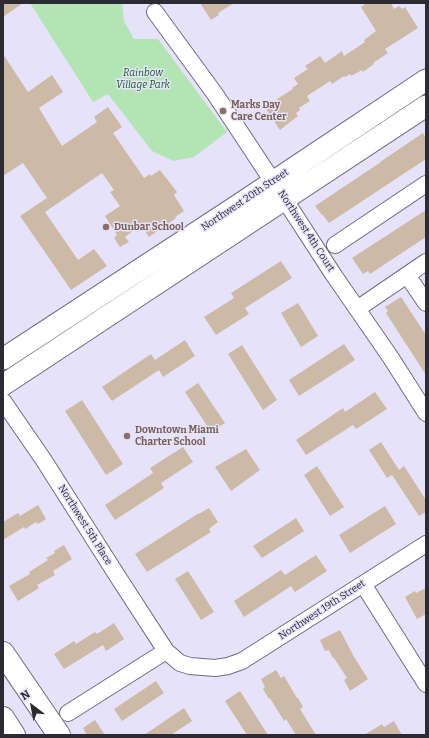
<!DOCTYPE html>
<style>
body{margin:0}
#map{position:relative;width:429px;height:738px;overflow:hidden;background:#e6e2fa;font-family:Bitter,serif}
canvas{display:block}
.frame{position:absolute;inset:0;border:4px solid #2c2b34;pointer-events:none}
.north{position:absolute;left:12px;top:686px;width:40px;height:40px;-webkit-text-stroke:3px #e6e2fa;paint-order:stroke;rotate:328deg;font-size:11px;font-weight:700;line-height:16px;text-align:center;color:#2c2b34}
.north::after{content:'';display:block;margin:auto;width:14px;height:18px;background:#2c2b34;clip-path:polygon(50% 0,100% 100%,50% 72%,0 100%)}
</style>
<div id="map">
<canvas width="429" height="738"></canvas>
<div class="frame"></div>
<div class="north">N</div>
</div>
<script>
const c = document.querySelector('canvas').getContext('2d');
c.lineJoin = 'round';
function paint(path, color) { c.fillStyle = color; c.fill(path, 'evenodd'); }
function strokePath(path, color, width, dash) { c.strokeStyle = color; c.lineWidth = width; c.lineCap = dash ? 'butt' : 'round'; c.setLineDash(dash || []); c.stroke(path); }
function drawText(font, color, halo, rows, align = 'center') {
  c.font = font + ' Bitter,serif'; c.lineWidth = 3; c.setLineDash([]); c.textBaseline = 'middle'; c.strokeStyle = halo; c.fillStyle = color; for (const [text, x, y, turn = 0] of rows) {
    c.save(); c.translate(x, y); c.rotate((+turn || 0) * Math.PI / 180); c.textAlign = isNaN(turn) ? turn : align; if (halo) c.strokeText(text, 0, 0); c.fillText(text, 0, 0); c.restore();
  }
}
paint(new Path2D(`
 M30,3H122L124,21L134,39H158L227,132L194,157L173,161L152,151L108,94L93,102Z`), '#b2e5b3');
paint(new Path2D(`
 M3,3H23L3,17Z
 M200,3H234L218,13L219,15L211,20Z
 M367,3H391L394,9L399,6L402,9L405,7L418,28L385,49L388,53L373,63L374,64L363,72L362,70L351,76L350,74L345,77L344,76L332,84L330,81L307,96L310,101L299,108L300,110L296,113L298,116L280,130L266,109L278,101L277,99L293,89L292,88L298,84L294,78L308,69L305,66L320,56L325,63L342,51L344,56L365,42L364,40L376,31L361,7Z
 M3,54L28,92L52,75L63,92L39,108L62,146L97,122L94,117L108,107L122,127L113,133L144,178L150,174L151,176L160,170L177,192L174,195L184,211L175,217L176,218L149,237L141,225L125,237L129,242L120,247L114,238L117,235L105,216L120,206L110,192L114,190L102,173L45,212L78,260L94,249L107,266L71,290L20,216L47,198L23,163L3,176Z
 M423,133L426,138V159L329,223L323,215H322L315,206L381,162H380Z
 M426,210V237L370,274L368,271L363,274L352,258Z
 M281,261L292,278L245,308L249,314L216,335L204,317L234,298L231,293Z
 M401,297L426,335V375L386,313L388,311L385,307Z
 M298,303L318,336L301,347L281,313Z
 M185,340L195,356L163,377L159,370L112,401L102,387L151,354L155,360Z
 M344,344L355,360L299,396L289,380Z
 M242,345L277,400L263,410L228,354Z
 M198,383L225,423L211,432L185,392Z
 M375,392L387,409L356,429L353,425L306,455L296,440L343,408L345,412Z
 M82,400L123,464L106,475L65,411Z
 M381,442L399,470L404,466L426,500V512L419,516L392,475L387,478L369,450Z
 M183,447L193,462L161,483L164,488L115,520L105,505L153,473L150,468Z
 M246,449L260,470L231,491L215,467Z
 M317,466L344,507L330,516L304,475Z
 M38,505L46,519L38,524L36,522L25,529L24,527L3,540V522L18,513L20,516Z
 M385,506L396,524L350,553L339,535Z
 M209,508L218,522L209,529L211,532L147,572L135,554L199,513V514Z
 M296,518L304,531L262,558L253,546Z
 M64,545L72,559L53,571L55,575L37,585L39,588L18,601L9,586L30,574L29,572L48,560L46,558L55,553L54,551Z
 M316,555L327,571L295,592L291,586L244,617L234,601L281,570L285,575Z
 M188,571L214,612L201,620L175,579Z
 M426,588V614L417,619L405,597L415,591L416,593Z
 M114,623L124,639L106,651L103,645L64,669L54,654L74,641L76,644L95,632L97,634Z
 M340,630L354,657L368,679L350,691L344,680L347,678L334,658H333L329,650L325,651L320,640Z
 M276,670L281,678L284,676L297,698H298L303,707L300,709L316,735H296L286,719L284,721L270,698L269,699L263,689L265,687L261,679Z
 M156,681L164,693L122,721L114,709Z
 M240,691L268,735H247L225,701Z
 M184,708L192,721L171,735H144Z
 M95,720L105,735H87L83,728Z
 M394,721L402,735H364L382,724L384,727Z`), '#ccbaa7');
const minor = new Path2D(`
 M155,12L215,94L285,200L333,274L391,358L426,413
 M335,245L426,184
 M407,275L426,303
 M357,309L426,262
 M3,401L43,459L118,577L166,651L180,663L190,666L215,668L228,666L242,661L426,544
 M363,584L426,684
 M68,713L166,651`);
const major = new Path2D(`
 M3,359L237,206L426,80
 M3,385L426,106`);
const highway = new Path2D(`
 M3,653L59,735
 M3,718L14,735`);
strokePath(minor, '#6f6b80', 18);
strokePath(major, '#6f6b80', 23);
strokePath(highway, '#6f6b80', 24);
strokePath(minor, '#fff', 16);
strokePath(major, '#fff', 21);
strokePath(highway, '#fff', 22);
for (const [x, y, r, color] of [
 [223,111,4,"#8d6e63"],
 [106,227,4,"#8d6e63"],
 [127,436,4,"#8d6e63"]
]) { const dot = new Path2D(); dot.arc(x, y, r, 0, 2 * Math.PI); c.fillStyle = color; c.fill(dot); strokePath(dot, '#e6e2fa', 1.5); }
drawText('italic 10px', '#115e1f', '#e6e2fa', [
 ["Rainbow",143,73],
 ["Village Park",143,85]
]);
drawText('bold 10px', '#785e54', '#e6e2fa', [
 ["Marks Day",231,105],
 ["Care Center",231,117],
 ["Dunbar School",114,227],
 ["Downtown Miami",135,430],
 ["Charter School",135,442]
], 'left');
drawText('10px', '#2c2b34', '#e6e2fa', [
 ["Northwest 20th Street",245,200,-34],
 ["Northwest 4th Court",306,231,57],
 ["Northwest 5th Place",85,525,58],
 ["Northwest 19th Street",322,610,-33]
]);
</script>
